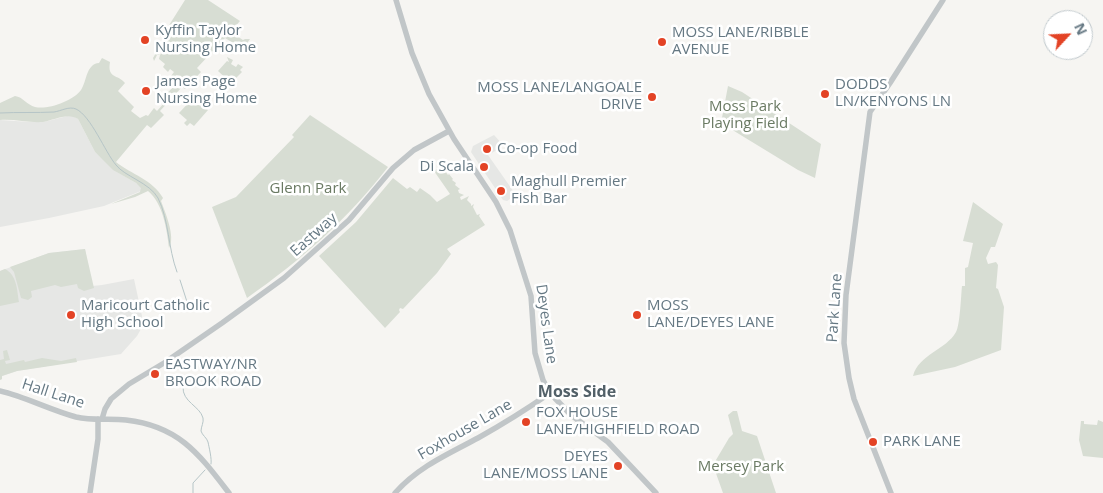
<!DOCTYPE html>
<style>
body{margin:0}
#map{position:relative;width:1103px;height:493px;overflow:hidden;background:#f6f5f2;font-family:"Open Sans",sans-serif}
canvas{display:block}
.north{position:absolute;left:1043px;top:10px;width:50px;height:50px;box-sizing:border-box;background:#fff;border:1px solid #c1c9cd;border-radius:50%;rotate:65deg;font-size:14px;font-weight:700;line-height:20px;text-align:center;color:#657883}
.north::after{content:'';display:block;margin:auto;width:18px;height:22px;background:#e34325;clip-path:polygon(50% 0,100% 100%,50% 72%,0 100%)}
</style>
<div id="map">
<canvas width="1103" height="493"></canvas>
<div class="north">N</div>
</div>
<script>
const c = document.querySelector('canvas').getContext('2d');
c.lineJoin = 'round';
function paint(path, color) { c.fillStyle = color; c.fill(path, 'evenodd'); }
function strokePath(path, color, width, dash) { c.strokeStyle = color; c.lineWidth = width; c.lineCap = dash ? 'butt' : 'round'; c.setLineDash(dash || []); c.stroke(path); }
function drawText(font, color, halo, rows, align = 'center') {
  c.font = font + ' "Open Sans",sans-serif'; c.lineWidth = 5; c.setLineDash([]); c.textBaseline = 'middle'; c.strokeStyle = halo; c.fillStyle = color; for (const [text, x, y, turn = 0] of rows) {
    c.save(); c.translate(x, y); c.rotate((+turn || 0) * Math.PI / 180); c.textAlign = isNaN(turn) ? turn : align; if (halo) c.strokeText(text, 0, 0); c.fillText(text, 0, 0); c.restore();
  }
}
paint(new Path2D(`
 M67,116H74L78,119L95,152L117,172L136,183L141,187V191L104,206L49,218L0,227V120L30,122H44Z
 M494,135L504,146L488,155L516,195L507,201L503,200L471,152L473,146Z
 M85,249L92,286L102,285L134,279L142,316L141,329L137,336L121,354L17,371L2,376V379L0,380V271L49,253Z`), '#e6e7e5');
paint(new Path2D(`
 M185,0H208L240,21L233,29L236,31L234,34L243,40L245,39H250L243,49L225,38L197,68L201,72L185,89L182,87L160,111L164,115L151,128L147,125L116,162C131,174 153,180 163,198L161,201C165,212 176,237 169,248C167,230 163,203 148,191L135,197L111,204L140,192L141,188L136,183L113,170L95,152L78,119C68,112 54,120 43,122C29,123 15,119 0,120V103L15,96C23,97 27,105 35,107C48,110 73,101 81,90C87,81 86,64 99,63L102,58L110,62C107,79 118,74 125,83L118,91L134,107L131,111L140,118L146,115L148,116L154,108L157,111L164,103L161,100L173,87L175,80L179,77L177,75L172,77L171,76L174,72L170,69L168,72L163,67L165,64L159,59L160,55H157L154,61L153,58L156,53L160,55L163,51L159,48L161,44H166L167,40L162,38L164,34L168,37L170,33L166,30Z
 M227,57L233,60L231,64L236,67L238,64L243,67L240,70L242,72L231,83L218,71L227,61L229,62Z
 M728,86L742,92L821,144L815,178L798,170L721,123Z
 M194,97L208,110L194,126L190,123L187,126L184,123L187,120L179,113Z
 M310,115L388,167C347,220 301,260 247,298L212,207L236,197L294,137L292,135Z
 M442,165L446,170L445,171L448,175L449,174L453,179L452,180L456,183L455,185L460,189L458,190L459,193L464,195L460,197L461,200L469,196L467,200L471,204V206L474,204L473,207L477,215L480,214L479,216L485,225L447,249L451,254L437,273L403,309L400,308L399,310L400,312L385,328L319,256L356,222L393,178L407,189L410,187L417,192L420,188L430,195L437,202L450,194L434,171Z
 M973,202L1003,224L995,247H991L986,258L988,264L996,262L998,265L996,288L998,289L1004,307L1001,350L955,367L913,376C919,354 946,350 956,332C960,325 961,296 962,286H965V268L968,267L973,243L963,241Z
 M85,249L94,288L84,291L78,288L77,284L61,287L55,285L31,291L32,297L28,300L21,298L14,272L10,267L49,253Z
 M5,269C17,275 17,290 19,302L0,306V271Z
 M7,350L10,360L5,361L6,364L24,360L25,362L42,358L61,361L76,358L77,362L17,371L2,376V379L0,380V360L4,359L3,351Z
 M733,411H737L742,431L757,436L776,493H723L713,465L729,438L733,434L728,415Z
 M1098,420L1103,422V458L1083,456L1079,440L1081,421H1084V424L1097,425Z`), '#d7ddd3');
strokePath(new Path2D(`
 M0,113C18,112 36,113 54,112C61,111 69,106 76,109C91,116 105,152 116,165C124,176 150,183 158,198C169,220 168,248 177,272
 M180,280L189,308
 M183,387C182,402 200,406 203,418C204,422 201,427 201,431C202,435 207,438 208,442C209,447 212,459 211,464
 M193,493V483L205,470`), '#b6c5c7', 1);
strokePath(new Path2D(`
 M396,0L412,53L429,94L454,139L496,202L510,230L531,296L535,353L543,380L550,393L571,415L608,442L656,493
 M0,391C26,397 50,410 76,417C93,421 110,418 126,420C179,426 199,454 229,493
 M102,419L105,409L111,399L129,384L164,363L222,323L284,278L349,220L393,168L414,150L449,131
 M90,493L98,439V419
 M395,493C418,467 448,454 478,438C503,424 527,409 550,393
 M891,493L854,399L849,378L844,343L846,295L870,112L890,83L943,0`), '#c1c6c8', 5.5);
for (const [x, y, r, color] of [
 [145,40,5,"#e34325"],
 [662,42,5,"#e34325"],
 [146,91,5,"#e34325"],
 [825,94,5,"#e34325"],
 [652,97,5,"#e34325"],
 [487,149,5,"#e34325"],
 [484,167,5,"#e34325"],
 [501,191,5,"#e34325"],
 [71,315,5,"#e34325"],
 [637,315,5,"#e34325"],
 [155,374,5,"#e34325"],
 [526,422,5,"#e34325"],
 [873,442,5,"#e34325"],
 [618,466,5,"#e34325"]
]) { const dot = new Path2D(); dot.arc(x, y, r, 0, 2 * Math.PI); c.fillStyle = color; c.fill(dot); strokePath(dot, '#fff', 2); }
drawText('15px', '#657883', '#fff', [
 ["Kyffin Taylor",155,31],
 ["Nursing Home",155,48],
 ["MOSS LANE/RIBBLE",672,33],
 ["AVENUE",672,50],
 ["James Page",156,82],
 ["Nursing Home",156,99],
 ["DODDS",835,85],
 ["LN/KENYONS LN",835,102],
 ["MOSS LANE/LANGOALE",642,88,"right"],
 ["DRIVE",642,105,"right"],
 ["Co-op Food",497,149],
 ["Di Scala",474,167,"right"],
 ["Maghull Premier",511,182],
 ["Fish Bar",511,199],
 ["Maricourt Catholic",81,306],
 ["High School",81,323],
 ["MOSS",647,306],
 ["LANE/DEYES LANE",647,323],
 ["EASTWAY/NR",165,365],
 ["BROOK ROAD",165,382],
 ["FOX HOUSE",536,413],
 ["LANE/HIGHFIELD ROAD",536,430],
 ["PARK LANE",883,442],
 ["DEYES",608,457,"right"],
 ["LANE/MOSS LANE",608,474,"right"]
], 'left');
drawText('15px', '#6a7a63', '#fff', [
 ["Moss Park",745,107],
 ["Playing Field",745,124],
 ["Glenn Park",308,189],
 ["Mersey Park",741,467]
]);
drawText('15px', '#657883', '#fff', [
 ["Eastway",314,235,-42],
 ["Park Lane",835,308,-86],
 ["Deyes Lane",546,324,82],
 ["Hall Lane",53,394,18],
 ["Foxhouse Lane",465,430,-30]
]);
drawText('bold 16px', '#526068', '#fff', [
 ["Moss Side",577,392]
]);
</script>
